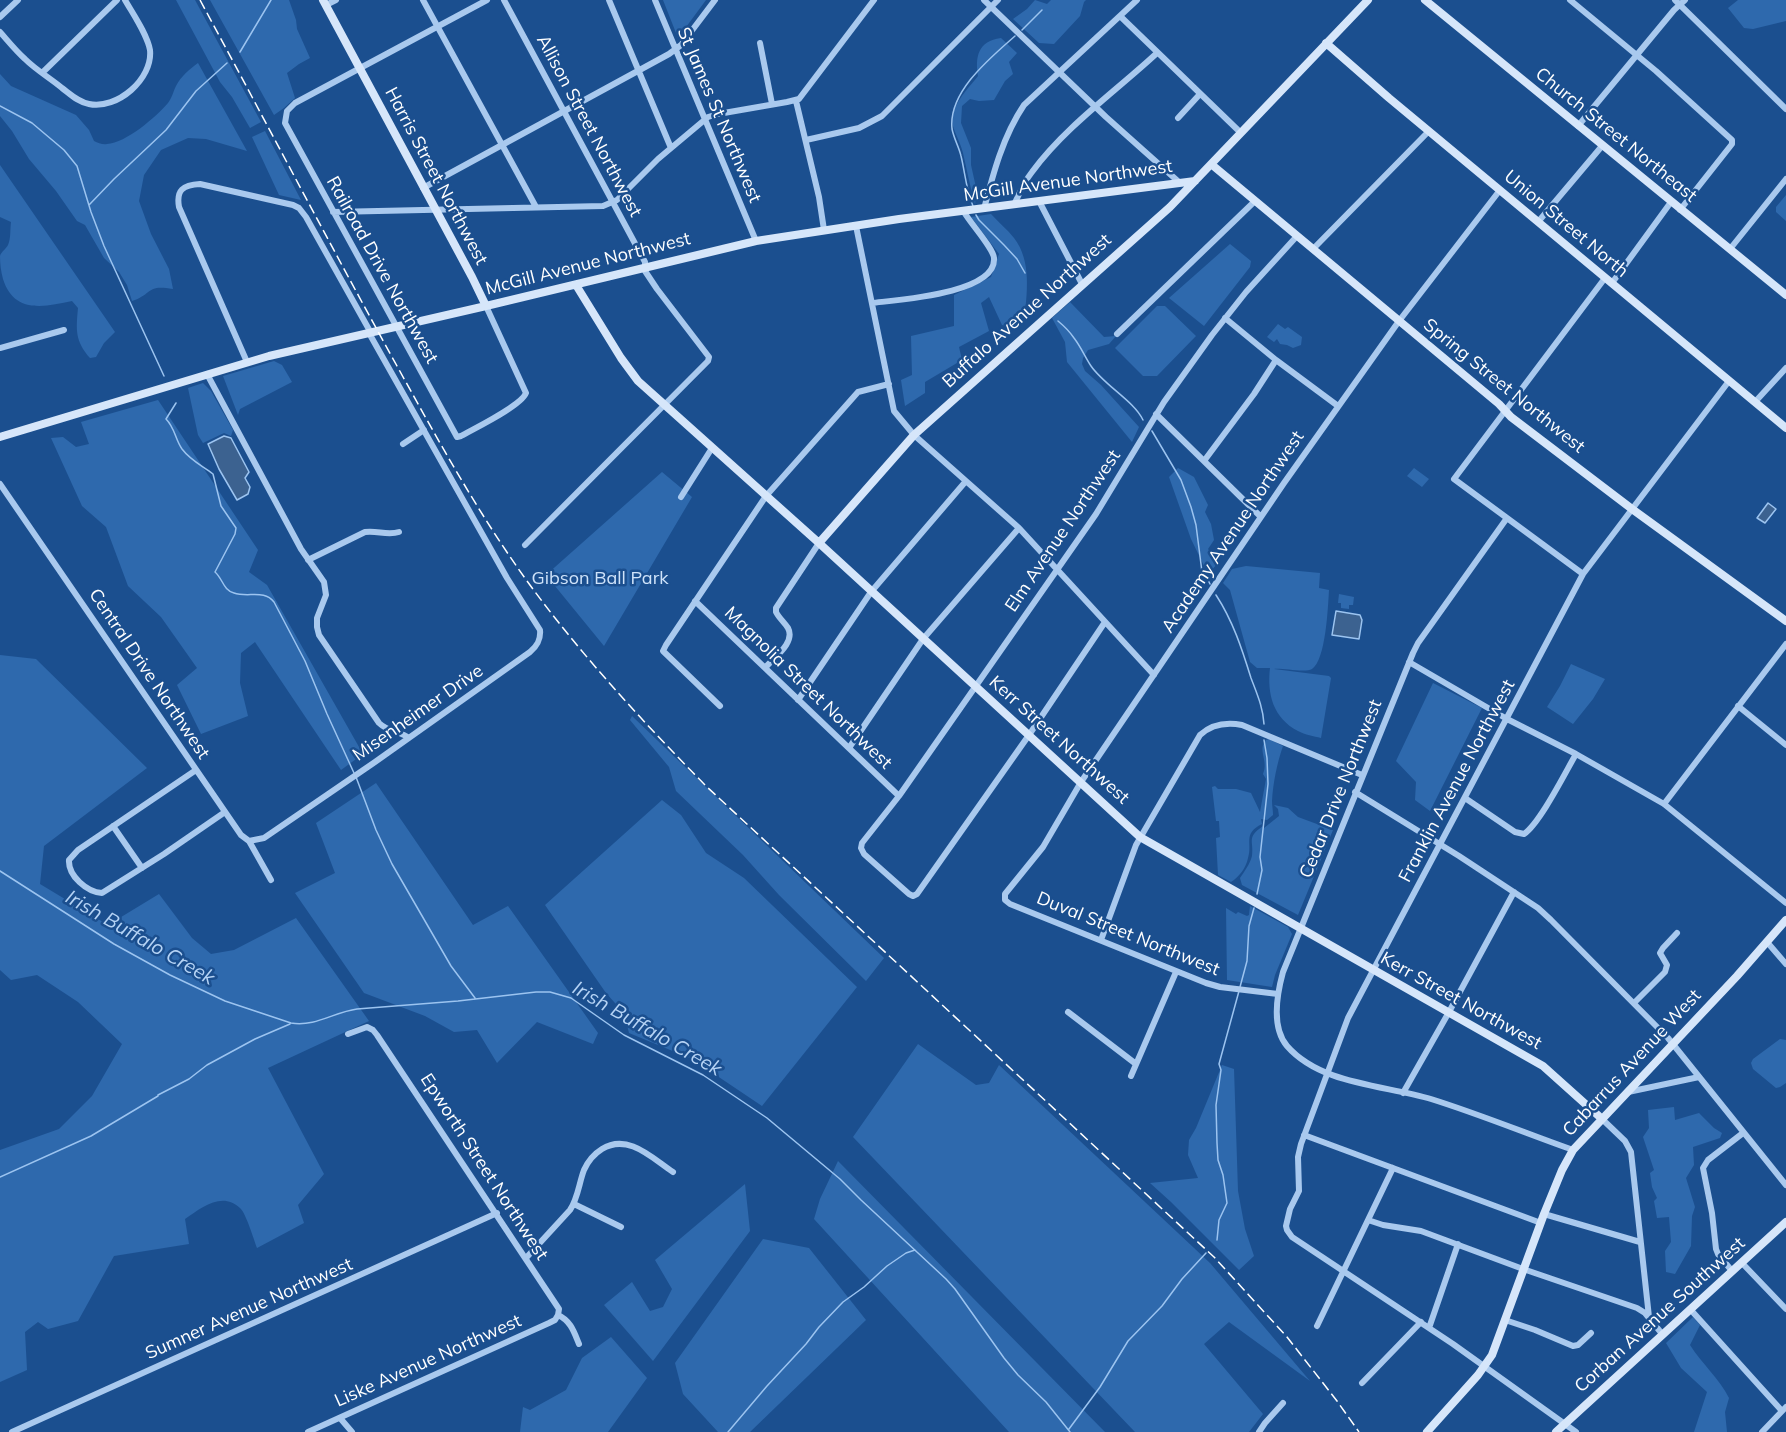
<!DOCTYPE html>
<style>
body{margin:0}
canvas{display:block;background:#1b4f8f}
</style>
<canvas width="1786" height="1432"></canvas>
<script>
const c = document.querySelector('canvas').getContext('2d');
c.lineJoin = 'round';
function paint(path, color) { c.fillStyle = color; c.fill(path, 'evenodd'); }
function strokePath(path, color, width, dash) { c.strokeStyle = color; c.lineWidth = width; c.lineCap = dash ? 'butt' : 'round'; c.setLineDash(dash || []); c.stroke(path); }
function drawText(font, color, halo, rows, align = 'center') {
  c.font = font + ' Mulish,sans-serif'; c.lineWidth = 5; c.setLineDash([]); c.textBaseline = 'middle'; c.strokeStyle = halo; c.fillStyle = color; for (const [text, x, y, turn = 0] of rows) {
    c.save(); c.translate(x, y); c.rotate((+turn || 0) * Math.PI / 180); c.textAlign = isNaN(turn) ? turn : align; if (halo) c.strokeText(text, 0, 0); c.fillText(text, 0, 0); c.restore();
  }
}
paint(new Path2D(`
 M176,0H195L261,122L250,128L232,97L220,82Z
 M210,0H289L296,20L297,29L310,58L299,64L287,73L295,98L284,108L274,115Z
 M663,0H706L678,38Z
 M1035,0L1047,4L1051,0H1086L1084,2L1080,16L1054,44L1039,43L1013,19L1027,9Z
 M1738,0H1786V21L1753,29L1744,28L1728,8Z
 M1001,38L1017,53L1009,62L1013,74L1005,81L994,100L979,101L970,99L962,106L961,123L971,148V165L977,192L975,204C970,187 967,170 963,153C961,144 956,136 953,126C949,107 967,90 978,76C975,57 978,41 1001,38Z
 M198,63L247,151L206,139L188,138L161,150L144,175L139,201L151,234L169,269L173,289C146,284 153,294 132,301L127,285L119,272L104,258L85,225L77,221L56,191L29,159L12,131L0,116V74L11,86L76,115L89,130L94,141C98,143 103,145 107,144C126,143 156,117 168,103C172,98 173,92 176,86C181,76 190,69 198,63Z
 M265,131L301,200L279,195L252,137Z
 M0,165L115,332L104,343L96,357L90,358C75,341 76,330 78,308L72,301C44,307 14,314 3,279C1,272 0,264 0,256C1,252 6,249 8,245C11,239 10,229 11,222L0,217Z
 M1786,195V221L1776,212V207Z
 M991,214C998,222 1007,229 1014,238C1032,261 1027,294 1024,322L1016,328L1002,325L989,297L981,303L989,331L959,347L962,360L925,382V393L905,406L901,380L912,375L911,336L954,326V295L991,277L999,254L971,217Z
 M1230,244L1251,261L1250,267L1204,326L1169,298Z
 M1070,302L1104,337L1116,336L1109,344L1088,350L1083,358L1082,364L1085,371L1101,385L1139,427L1132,442L1067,362L1065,342L1052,318Z
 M1157,306H1165L1196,336L1157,376H1143L1115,348Z
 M1278,324L1285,329L1288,327L1302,337L1301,345L1293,348L1287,345L1280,344L1277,339L1274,342L1267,337Z
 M274,361L282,365L292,382L240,409L238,415L223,376Z
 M203,383L211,391L233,430L231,436L224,433L203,443L198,435L188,388Z
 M158,400L258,550L249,572L267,585L363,754L341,770L255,642L241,653L240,683L248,716L201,734L177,685L197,668L161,617L128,586L106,527L82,506L51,438L63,437L76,447L89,444L81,422Z
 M1178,468L1194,477L1208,505L1205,512L1211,524L1214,540L1208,549L1218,563L1208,574L1191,539L1169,477Z
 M1414,468L1429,479L1422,487L1407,476Z
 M662,472L692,497L604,646L546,575Z
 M1246,566L1320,573L1319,588L1329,590C1328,606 1326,660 1312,669C1305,673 1283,668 1274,669L1329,676L1331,678L1321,738C1314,736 1305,735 1298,731C1273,718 1267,694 1270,668H1257L1250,662L1230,590L1223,583L1232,569Z
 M1339,594L1354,597L1353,605H1349V609L1341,608V603H1338Z
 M0,655L36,659L147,768L44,846L40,884L108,925L159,894L192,938L211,954L234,950L296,918L369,1021L268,1068L324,1174L298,1205L304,1223L257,1248C254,1240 246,1213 240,1208C222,1191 201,1208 185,1219L189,1244L114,1256L78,1321L48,1329L38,1322L25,1332L27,1370L0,1382V1150L59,1129L92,1096L122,1044L78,1002L37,975L11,980L0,970Z
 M1571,664L1605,679L1593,699L1573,724L1547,707L1560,686Z
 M1433,683L1482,708L1430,811L1415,800L1416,782L1396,761Z
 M632,716L884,958L866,981L779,895L743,855L676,791L669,767L630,720Z
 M1269,739L1283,746C1277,763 1273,783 1272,801C1272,806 1273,810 1273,815L1267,820L1261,819L1262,824C1242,834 1253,843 1248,858C1246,868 1239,877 1231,882L1218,875L1216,838L1220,837L1219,821H1216L1212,787L1215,786L1218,789H1236L1251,793L1260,812L1266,779L1263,774C1269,761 1257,750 1266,740Z
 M376,783L473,925L508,906L598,1033L593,1044L537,1022L497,1063L477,1030L454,1032L425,1016L364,993L295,893L335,873L316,823Z
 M662,800L681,815L706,853L744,878L857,987L762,1106L692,1059L629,1033L624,1013L606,993L545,905Z
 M1274,805L1288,808L1298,817L1333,830L1298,915L1242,885L1240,878C1244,872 1250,864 1252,856C1254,840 1246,838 1263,826L1264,828L1279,816L1278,809Z
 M1250,906L1288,927L1292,934L1275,975L1272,987L1227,980L1226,908L1236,914L1238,912L1247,916L1249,915Z
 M1780,1039L1786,1040V1083L1780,1087L1776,1088L1753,1069L1751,1063L1753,1059Z
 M918,1044L976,1085L989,1083L999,1065L1210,1263L1310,1381L1229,1322L1204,1344L1263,1414L1249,1432H1135L853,1137Z
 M1222,1065L1234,1069L1238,1191L1245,1229L1254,1256L1239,1270L1171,1202L1150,1183L1198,1178L1188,1155L1189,1140L1196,1128Z
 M1674,1107L1675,1120L1699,1113L1714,1128L1722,1133L1720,1138L1693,1147L1694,1165L1686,1178L1695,1207L1692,1216L1691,1246L1675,1274L1666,1272L1665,1251L1671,1242L1669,1217L1657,1218L1654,1201L1657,1198L1652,1187L1650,1173L1654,1170L1643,1137L1649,1128L1648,1110Z
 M838,1161L1105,1432H1009L814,1219L820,1199Z
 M745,1184L750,1231L653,1361L604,1305L632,1282L650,1311L663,1307L672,1289L655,1260Z
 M763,1239L809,1248L866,1320L750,1432H718L683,1394L675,1363Z
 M1693,1317L1700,1325L1690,1345C1702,1364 1719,1378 1729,1398L1725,1412L1727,1432H1694L1707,1392L1681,1368L1666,1343Z
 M611,1337L647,1378L608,1432H520L523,1407L530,1410L566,1390L582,1358Z`), '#2e69ad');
const water = new Path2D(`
 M224,436L231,438L249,472L245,478L250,487L248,494L237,500L219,469L208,444Z
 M1768,503L1776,509L1765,523L1757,518Z
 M1336,611L1360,615L1362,620L1359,639L1332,635Z`);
paint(water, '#3c6290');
strokePath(water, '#9cc4f0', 1.5);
strokePath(new Path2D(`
 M1022,30L1042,10
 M240,52L271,0
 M0,106L32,123L64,150L77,166L91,212L104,246L164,376
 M89,205L114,179L166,130L196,91L227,63
 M973,206C966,190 965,172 961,156C959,147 954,139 952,129C948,92 990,58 1015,36
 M976,215L979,220L1004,245L1017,259L1025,273
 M1058,321C1064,326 1070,332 1074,338C1081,347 1085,357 1091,366C1104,385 1134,401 1143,420
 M176,403L166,419C175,428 175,439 182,449C191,461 203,466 213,474L221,506L236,528L235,534L215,572C223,579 223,590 234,593C248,598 264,589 274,602L305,661L327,714L354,773
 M1152,431L1181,480L1191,507L1196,525L1202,572H1204L1210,584
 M1216,595C1233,621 1242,649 1251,678C1257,694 1263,707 1264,724
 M356,777L376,830L392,864L451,966L475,998
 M0,871L114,944L170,975L225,1001L291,1023C316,1027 334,1012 357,1009L458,1001L536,992H550L571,998L624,1035L703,1075L767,1118L840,1179L861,1200L946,1279L955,1289L1004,1358L1018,1375L1046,1402L1070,1432
 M1257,894L1262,870L1260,857L1268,784L1267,758L1264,740
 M1240,987L1247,961L1249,926L1254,908
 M0,1177L91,1136L158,1096V1095L189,1079L207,1065L255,1039L290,1024
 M1217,1240L1219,1220L1227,1203L1223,1175L1218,1160L1217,1143L1216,1105L1221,1070L1219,1064L1239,991
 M1069,1429L1100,1387L1128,1341L1162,1306L1182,1279L1206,1253
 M728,1432L767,1386L806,1344L819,1327L843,1302L864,1287L887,1266L906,1253L915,1250`), '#9cc4f0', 1.5);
strokePath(new Path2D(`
 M423,0L536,207
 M504,0L645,262V271L657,289L709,357L708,361L525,545
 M609,0L671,148
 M655,0L756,241
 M984,0L1106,117L1180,183
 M1570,0L1656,71L1732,140V144L1680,210
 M1675,0L1786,109
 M326,5L336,0
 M1120,16L1241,133
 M0,17L18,0
 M0,32C8,41 16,51 25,59C36,70 50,78 62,88C70,94 78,102 89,104C117,110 153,79 150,50C147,34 133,14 125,0
 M760,43L772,104
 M42,73L117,0
 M796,101L819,197L824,230
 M1178,118L1200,94
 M1578,126L1674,10L1685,0
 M806,140L859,128L882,116L998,0
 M423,188L669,54L681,45L715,0
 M1039,201L1082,284
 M1014,205C1019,194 1024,182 1032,172C1065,127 1116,91 1157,53
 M984,209C993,174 1003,136 1024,105L1137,0
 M333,212L603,206L617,200L658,159L708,117L718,114L787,102L799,99L874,0
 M1538,222L1602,146
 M856,226L894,411L914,435L1019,528L1154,675
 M1313,249L1429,131
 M1730,249L1786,179
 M1612,283L1671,202
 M872,303C896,300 997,294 994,258C993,248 971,224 964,212
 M486,306L526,393C521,406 475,428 461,436L457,437L285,123L287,111L295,103L487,0
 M1225,318L1276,360L1338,406
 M1117,334L1255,201
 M0,348L64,330
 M247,362L179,207C176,190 183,185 200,184L293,205L299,208L306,217L371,333
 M207,374L301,549L324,582L326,595L317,618V627L319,635L379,723C388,732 400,731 409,738
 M1755,402L1786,368
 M1156,414L1261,517
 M403,444L424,430
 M1204,461L1254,394L1276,360
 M0,484L241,835L249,841L271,880
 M681,497L712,448
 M1507,518L1418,643L1413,653L1283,972C1277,994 1271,1027 1287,1046C1321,1085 1385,1085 1431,1099C1479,1114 1525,1133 1573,1150
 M308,560L365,532C377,530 387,536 399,532
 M1583,574L1454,479L1605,278
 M695,601L899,796
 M1105,622L1029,735L917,894L913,896L909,894L864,854L861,848L862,843L899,796L1096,514L1164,402L1212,335L1246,292L1297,236
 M1409,662L1507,719L1576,754L1664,804L1786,903
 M765,668C773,658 796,643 788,628C784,622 779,618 776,612V608L819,543
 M798,700L871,592L966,481
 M720,706L663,651L666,645L766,496L858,392L889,384
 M1738,706L1786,745
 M849,748L923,639L1019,528
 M196,770L78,850L69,860C68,876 87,892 102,893L164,854L225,812
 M1355,792L1459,856L1538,908L1551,920L1668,1038L1786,1185
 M1465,798L1515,832L1524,834C1540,823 1565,773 1576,754
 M1664,804L1786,644
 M113,826L142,868
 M249,841L264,838L375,762L530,652C537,646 541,640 540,630L507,578L369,333
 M1101,940L1136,845L1200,735C1212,724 1226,722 1242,725L1362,775
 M1767,942L1786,964
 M1278,994L1220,987L1206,983L1010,904L1005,900V894L1043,847L1081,782L1284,483L1399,321L1500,190
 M1634,1003L1665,972L1667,965L1660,953L1663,948L1677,933
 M1068,1012L1136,1064
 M348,1034L367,1027L373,1030L377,1035L543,1285L559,1309L558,1315C571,1321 574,1332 579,1344
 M1131,1076L1176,972
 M1628,1092L1699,1077
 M1403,1093L1449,1012L1514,892
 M1601,1118L1625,1141L1631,1152L1649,1317
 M1304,1135L1541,1223
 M574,1204L621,1227
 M1544,1214L1640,1242
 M1368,1220L1383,1225L1421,1231L1523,1269L1637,1308L1645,1313L1663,1335
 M526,1258L570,1210C578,1198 579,1183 584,1170C588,1161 594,1154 602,1149C628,1133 652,1158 673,1172
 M1742,1263L1786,1309
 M1732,1271L1718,1254L1716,1249L1712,1213L1703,1168L1708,1160L1743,1133
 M1690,1309L1782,1411
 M1505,1320L1535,1330L1573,1346L1578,1345L1591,1333
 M1317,1326L1393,1168
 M1429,1328L1458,1244
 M1362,1383L1421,1322
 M340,1418L352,1432
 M12,1432L497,1213
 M308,1432L549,1323L555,1320L558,1315
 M1259,1432L1265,1423L1283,1403
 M1576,1432L1453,1344L1292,1237L1287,1230L1286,1226L1290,1209L1299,1191L1298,1157L1301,1144L1348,1018L1376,965L1583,574L1729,381
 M1762,1432L1786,1407`), '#a9c9ee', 6);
strokePath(new Path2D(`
 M323,0L472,277L486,306
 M1425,0L1786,295
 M1326,43L1389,98L1786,428
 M1211,164L1499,404L1511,417L1632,509L1786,621
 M576,285L621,358L638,381L819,543L1140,837L1543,1066L1601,1118
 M0,437L269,356L486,306L756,241L899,219L1195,181
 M819,543L914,435L1170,207L1368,0
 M1427,1432L1478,1375L1492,1355L1544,1214L1562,1170L1573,1150L1737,976L1786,920
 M1556,1432L1786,1222`), '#d6e6fa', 8);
strokePath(new Path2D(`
 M200,0C266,122 330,245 397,366C438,440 478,513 527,581C581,655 643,722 707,787L1214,1257L1287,1337L1337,1401L1359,1432`), '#fff', 1.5, [10, 4.5]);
drawText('18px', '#fff', '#1b4f8f', [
 ["St James St Northwest",719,115,67],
 ["Allison Street Northwest",589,126,62],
 ["Church Street Northeast",1616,135,39],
 ["Harris Street Northwest",436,176,62],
 ["McGill Avenue Northwest",1068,181,-8],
 ["Union Street North",1566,224,40],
 ["McGill Avenue Northwest",588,264,-14],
 ["Railroad Drive Northwest",382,270,61],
 ["Buffalo Avenue Northwest",1027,311,-42],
 ["Spring Street Northwest",1504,386,39],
 ["Elm Avenue Northwest",1063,531,-56],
 ["Academy Avenue Northwest",1233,532,-56],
 ["Central Drive Northwest",149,674,56],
 ["Magnolia Street Northwest",808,688,44],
 ["Misenheimer Drive",418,713,-35],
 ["Kerr Street Northwest",1059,740,42],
 ["Franklin Avenue Northwest",1457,781,-62],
 ["Cedar Drive Northwest",1341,789,-68],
 ["Duval Street Northwest",1128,934,22],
 ["Kerr Street Northwest",1461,1001,29],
 ["Cabarrus Avenue West",1632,1063,-47],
 ["Epworth Street Northwest",484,1167,57],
 ["Sumner Avenue Northwest",249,1309,-24],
 ["Corban Avenue Southwest",1660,1315,-42],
 ["Liske Avenue Northwest",428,1361,-24]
]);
drawText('18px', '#cfe3fa', '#1b4f8f', [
 ["Gibson Ball Park",600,579]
]);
drawText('italic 20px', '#b5d3f5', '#1b4f8f', [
 ["Irish Buffalo Creek",140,938,30],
 ["Irish Buffalo Creek",647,1029,30]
]);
</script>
